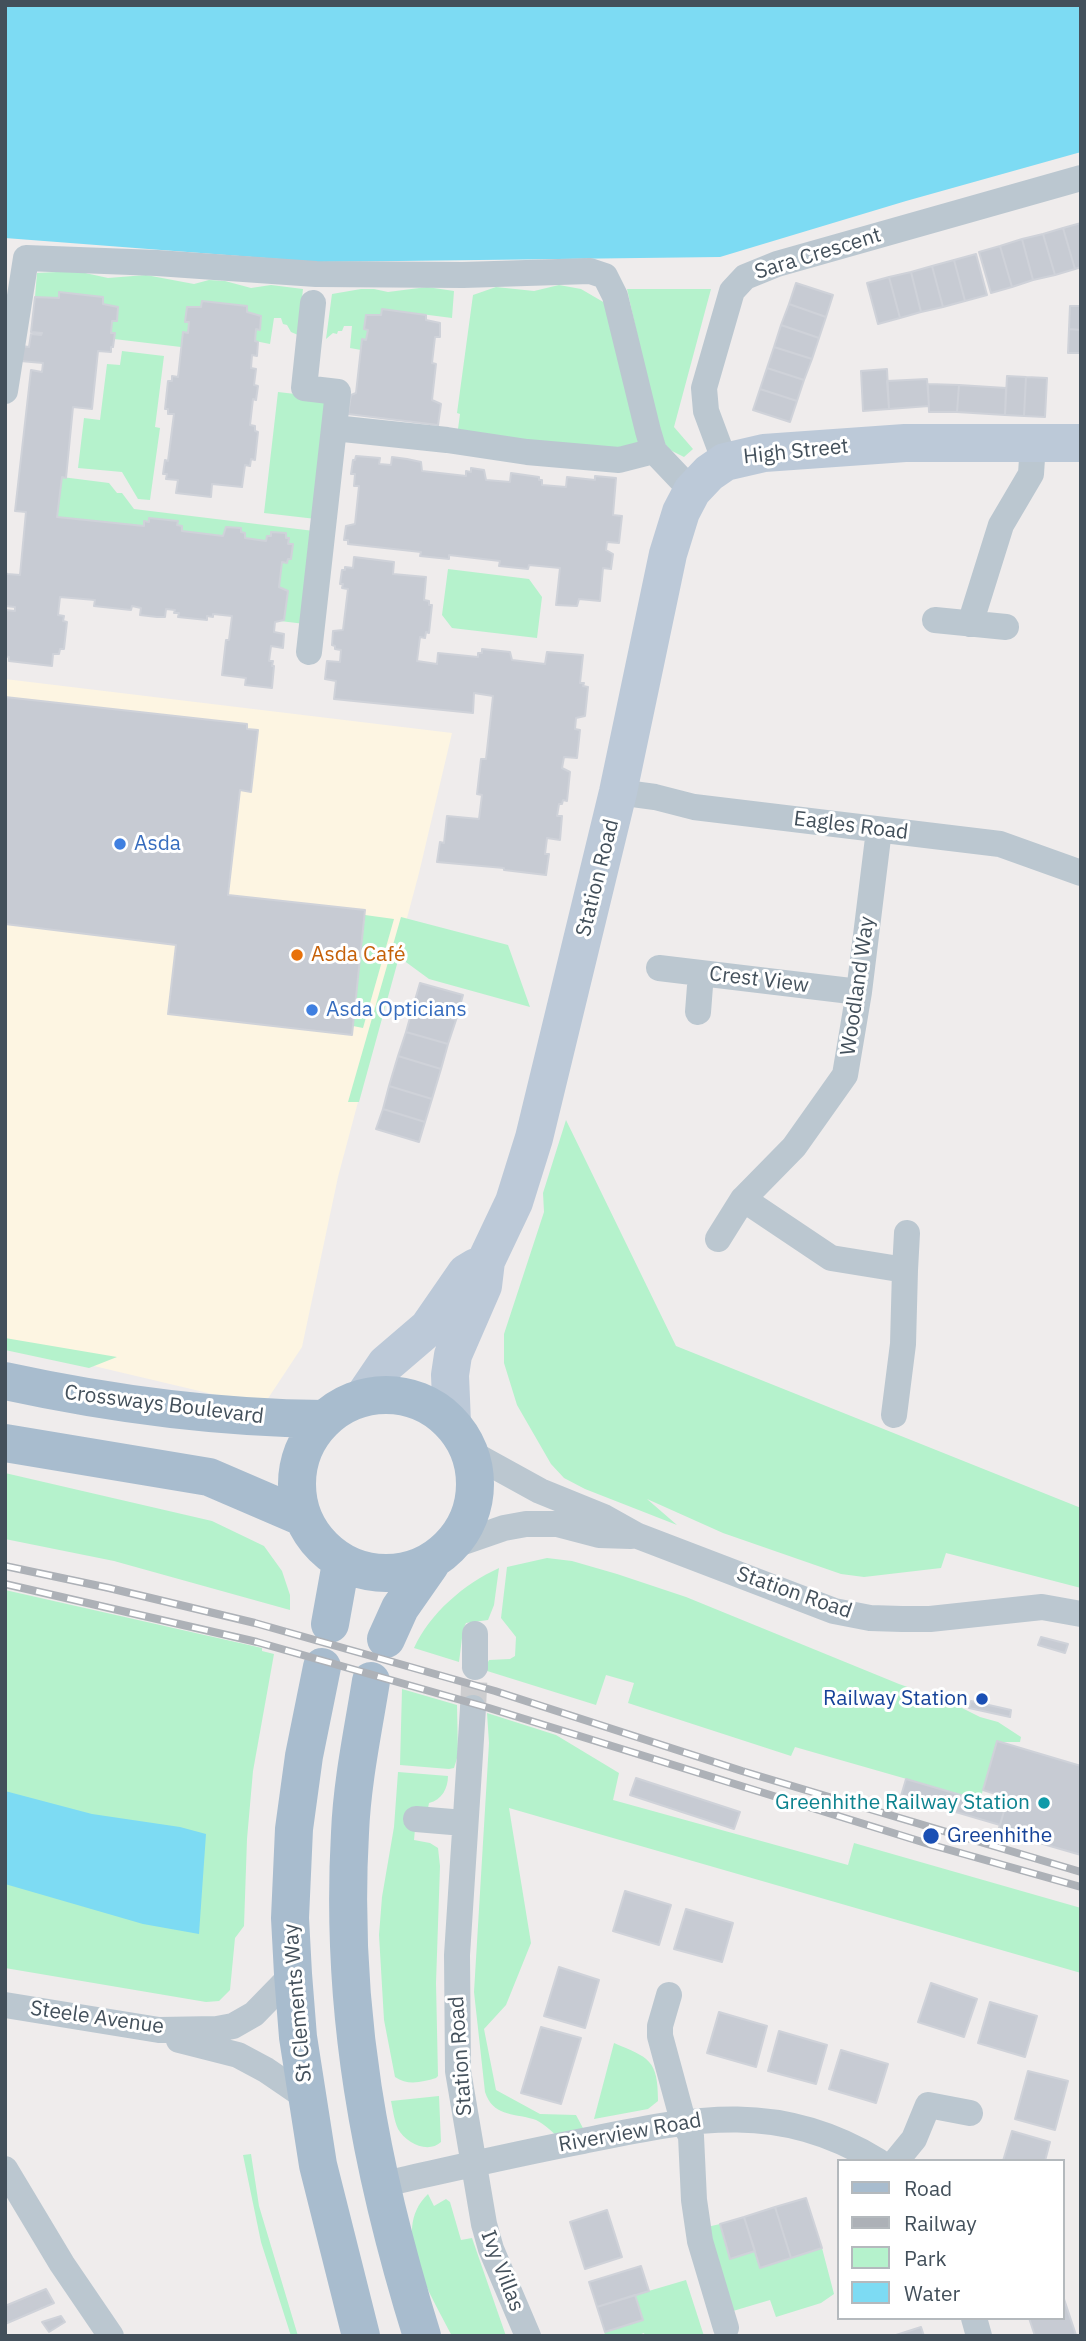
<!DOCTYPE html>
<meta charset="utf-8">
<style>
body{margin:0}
#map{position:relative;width:1086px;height:2341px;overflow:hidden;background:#efecec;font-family:"IBM Plex Sans",sans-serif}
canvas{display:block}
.frame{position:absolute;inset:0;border:7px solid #43505b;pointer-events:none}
.legend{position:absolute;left:837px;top:2159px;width:228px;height:161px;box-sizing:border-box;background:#fff;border:2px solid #b4b9bd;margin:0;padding:9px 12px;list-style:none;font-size:21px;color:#43505b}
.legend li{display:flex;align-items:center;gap:14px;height:35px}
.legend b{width:35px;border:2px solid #b4b9bd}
</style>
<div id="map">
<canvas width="1086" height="2341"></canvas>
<div class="frame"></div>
<ul class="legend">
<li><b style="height:9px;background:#a8bcce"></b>Road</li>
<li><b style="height:9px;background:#adb1b7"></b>Railway</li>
<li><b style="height:19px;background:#b5f2cc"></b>Park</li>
<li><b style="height:19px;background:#7ddbf3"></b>Water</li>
</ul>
</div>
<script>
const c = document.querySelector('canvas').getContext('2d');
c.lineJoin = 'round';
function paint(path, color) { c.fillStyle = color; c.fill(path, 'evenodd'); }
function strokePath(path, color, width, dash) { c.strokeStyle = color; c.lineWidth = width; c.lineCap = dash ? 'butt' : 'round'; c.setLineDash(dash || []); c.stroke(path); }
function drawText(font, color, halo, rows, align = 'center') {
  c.font = font + ' "IBM Plex Sans",sans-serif'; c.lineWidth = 6; c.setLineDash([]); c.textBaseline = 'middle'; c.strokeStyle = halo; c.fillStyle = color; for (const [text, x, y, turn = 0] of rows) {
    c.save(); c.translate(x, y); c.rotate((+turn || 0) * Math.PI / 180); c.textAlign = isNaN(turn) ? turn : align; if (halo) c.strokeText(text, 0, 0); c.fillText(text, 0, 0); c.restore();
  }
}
paint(new Path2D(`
 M5,679L452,733L419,873L338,1177L302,1347L263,1406L5,1345Z`), '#fdf5e2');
paint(new Path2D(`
 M76,271L108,278L146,275L194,284L209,280L225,281L251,288L271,285L303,289L298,335L291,332L287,325L283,324L281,318H274L270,344L255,341L256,329H260L261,316L247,312V306L202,301L201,307H187L185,321L189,322L188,333L183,332L181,347L114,339L115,333H111L112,321H117L118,308L103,304V297L60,292L59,298L35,297L37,273Z
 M559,285L581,289L605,303L640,441L634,449L509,443L458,429L460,414L457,413L473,295L496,287L534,291Z
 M427,287L454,291L452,318L382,309L381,315L371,314L366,340H362L361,350L350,348L352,326H344L342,331H338L337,334L333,333L326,339L332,294L361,289H374L388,292Z
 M627,289H711L674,427L693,449L684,457L670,450L660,438Z
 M122,351L164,356L155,427L160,428L150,500L138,499L122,472L78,468L84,418L100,420L107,364L120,365Z
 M278,392L330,398L316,519L264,513Z
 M62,477L109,483L117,493H122L134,509L314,531L305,624L280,621L284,619L287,591L279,587L282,562L287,563L288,559H291L293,545L288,544L289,538L271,532V536H267L266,541L245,538V533L241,532L240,528L226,527L223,536L182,531V526L177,525V521L149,518V522L144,521V526L57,517Z
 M448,569L529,579L542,597L537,638L452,628L442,615Z
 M365,915L394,919L363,1028L353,1026Z
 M401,917L508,945L530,1007L429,979L399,957L359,1102H348Z
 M566,1120L676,1346L1081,1508V1588L946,1553L941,1568L864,1577L841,1574L723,1533L647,1499L677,1525L585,1489L564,1478L551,1464L517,1405L504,1363V1334L544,1212L543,1193Z
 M5,1338L117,1357L89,1368L5,1350Z
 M5,1473L212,1521L264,1546L282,1571L290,1595V1610L114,1561L5,1539Z
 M547,1558L572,1561L617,1574L686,1597L899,1684L950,1702L980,1717L998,1722L1021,1737L1020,1742H997L980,1800L795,1747L791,1756L628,1703L634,1683L606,1675L596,1705L484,1670L489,1660L510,1659L515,1656L516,1637L501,1618L507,1567Z
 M499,1568L494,1605L488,1620L466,1623L463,1630L459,1662L414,1648C430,1613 464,1584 499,1568Z
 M5,1590L262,1648V1651L274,1654L253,1771L247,1839L244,1926L235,1938L230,1990L219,2001L206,2002L5,1968Z
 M402,1689L457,1705L458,1755L454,1768L449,1769L400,1765Z
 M487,1713L556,1735L619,1773L613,1800L848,1865L854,1843L1081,1908V1973L509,1808L531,1943L506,2005L484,2029L496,2090L540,2114L576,2115L584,2130L557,2136C550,2130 541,2121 533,2119C512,2113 493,2116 485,2092L474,1992L489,1743Z
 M398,1772L448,1776C448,1788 442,1800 429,1803L428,1808H417L414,1840L430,1843L438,1848L440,1866L436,1983L438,2076L436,2078C422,2082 408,2086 395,2077L384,2020L379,1935L382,1897L394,1827Z
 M614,2043C649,2058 658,2059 658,2101L648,2109L594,2119Z
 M439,2096L441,2142C428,2154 406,2143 398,2129C394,2120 393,2110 391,2101Z
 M251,2154L259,2206L298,2336H291L261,2242L243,2155Z
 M428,2194L434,2206L446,2199L450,2202L461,2240L472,2238L506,2336H452C433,2297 388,2232 428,2194Z
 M720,2224L730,2259L755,2251L822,2248L834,2294L821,2303L776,2317L770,2300L733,2311L707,2227Z
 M686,2280L704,2336H645L644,2333L636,2336H604L605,2332L643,2320L635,2295Z`), '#b5f2cc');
paint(new Path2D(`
 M5,5H1081V152L906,201L720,257L318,262L5,238Z
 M5,1791L92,1814L180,1827L206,1834L199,1934L143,1924L5,1884Z`), '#7ddbf3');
const building = new Path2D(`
 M1081,223V267L1075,269L1063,228Z
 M1063,228L1075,269L1055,275L1043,234Z
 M1043,234L1055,275L1033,280L1022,239Z
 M1022,239L1033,280L1012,287L1000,246Z
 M1000,246L1012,287L991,293L979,252Z
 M976,254L987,295L965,301L954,260Z
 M954,260L965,301L943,307L932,266Z
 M932,266L943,307L921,312L911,272Z
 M911,272L921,312L900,318L889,277Z
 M889,277L900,318L878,324L867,283Z
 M796,283L833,295L826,317L789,304Z
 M59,292L103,297V304L118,307L117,321H112L111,333H115L113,347H111V352L98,351L92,409L73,407L66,478L62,477L57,517L144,526V521L149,522V518L178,521L177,525L182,526V531L223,536L226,527L241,528V532L245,533V538L266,541L267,536H271V532L286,533V538H289L288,544H293L291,559H288L287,563L282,562L279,587L288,591L284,620L275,622L274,632L284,634L283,648L271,646L269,661H273L272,666H274L272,688L245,685L246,678L222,675L226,640H229L232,616L213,614V617L207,616V620L178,617L179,613H174L175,610L166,609L165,617H157L140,615L141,608L132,606L131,610L94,606L95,600L60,597L58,615L64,616L63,621L67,622L64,649H60L59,654H53L52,666L9,661V657L5,656V610L15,611V607L5,606V571L7,574L20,575L26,512L15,511L31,370L42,372L43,363L20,361L22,346L29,347L31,334L41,335L42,333L31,332L35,297L59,298Z
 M202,301L247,306V312L261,316L260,330L256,329L255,341L258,342L257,356L252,355L251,368L256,369L254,385L258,386L256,400L253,399L250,425L255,426V431L258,432L255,460L251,459L250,466L245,465L242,487L212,484L211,497L176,493L178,480L166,479L167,474H163L165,460L168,461L174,414H168V409H165L168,381H172V376L178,377L183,332L188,333L189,322H185L187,307H201Z
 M789,304L826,317L819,338L781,325Z
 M1070,306H1081V330L1069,329Z
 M382,309L426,315V320L440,323V337H435L432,363L436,364L432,400L441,404L438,425L348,414L351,395L356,393L362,339L366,340L368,330L364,329L366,315H381Z
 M781,325L819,338L812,359L774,347Z
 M1069,329L1081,330V353H1068Z
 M774,347L812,359L804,380L767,368Z
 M767,368L804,380L797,401L760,389Z
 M887,369L889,409L863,411L861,371Z
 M1007,376L1026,377L1024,416L1005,415Z
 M1026,377L1047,378L1045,417L1024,416Z
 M927,379L929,406L889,409L887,381Z
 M928,384L959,385L957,412H929Z
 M959,385L1006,388L1005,415L957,412Z
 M760,389L797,401L790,422L753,410Z
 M356,456L380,458L379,464L391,465L392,457L407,459L421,462L422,471L466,476V471L471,472V468L484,470L486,480L510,482L511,473L539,477V480H542V485L566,487L567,477L595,480V476L616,478L613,515L622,516L619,543L607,542L606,550L613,554L611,569L603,568L600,601L579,599L577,606L556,605L560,568L529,565L528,569L499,566L500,561L449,555V559L420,556L421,552L348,544V540H344L346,526L355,524L359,486H354L355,474H351L353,460H355Z
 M354,557L394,562L393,574L426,577L424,600L429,601V605H432L429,633L426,632L425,638L420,637L417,661L437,664L438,653L478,657V653H482V649L510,652L512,660L545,664L547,652L583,655L580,683H584L583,686L588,687L585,716L576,718L575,729L580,730L577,758L564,757L562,768L570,772L567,801L563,800L562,804H559L557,816H562L560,840L547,838L545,854H549L546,875L504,870V868L437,862L440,842L444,843L447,816L479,819L482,795L477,794L481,759H486L493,696L474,693L473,713L334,699L336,681L325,679L327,661L340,662L341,650L335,649V646L332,645L333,631L343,630L348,589L342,588L343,584H340L342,570H345V567L353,568Z
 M5,697L247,724V729L258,730L251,792L240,790L228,895L365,910L352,1035L168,1014L176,945L5,924Z
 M420,983L463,995L456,1020L413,1007Z
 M413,1007L456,1020L448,1044L406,1032Z
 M406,1032L448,1044L441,1069L398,1056Z
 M398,1056L441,1069L432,1099L389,1086Z
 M389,1086L432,1099L425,1122L383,1109Z
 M383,1109L425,1122L419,1142L376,1129Z
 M1041,1637L1068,1644L1065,1653L1038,1645Z
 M971,1701L1011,1710L1010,1717L969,1708Z
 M997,1741L1081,1766V1855L998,1831L1008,1798L983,1790Z
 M636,1778L740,1812L734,1829L630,1795Z
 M906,1779L1005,1808L1000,1825L901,1796Z
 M625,1891L671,1905L659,1945L613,1931Z
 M686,1909L733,1923L722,1962L674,1949Z
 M559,1967L599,1980L585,2028L544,2016Z
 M931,1983L977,1999L964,2037L918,2022Z
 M990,2002L1037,2016L1025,2057L978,2043Z
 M719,2012L767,2026L756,2067L707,2053Z
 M541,2027L581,2038L561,2104L521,2093Z
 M779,2031L827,2045L816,2084L768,2071Z
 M841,2050L888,2064L876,2103L829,2089Z
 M1028,2071L1068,2081L1055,2130L1015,2119Z
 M1012,2131L1050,2142L1045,2161H1003Z
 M806,2198L822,2248L791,2258L775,2207Z
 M775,2207L791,2258L760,2268L744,2217Z
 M607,2210L622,2257L585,2269L570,2222Z
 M744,2217L755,2251L730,2259L720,2224Z
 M641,2266L649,2291L597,2307L589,2282Z
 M46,2289L54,2303L5,2324V2306Z
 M635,2295L643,2320L605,2332L597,2307Z
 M1063,2296L1076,2335L1035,2336L1029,2318H1063Z
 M61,2316L65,2322L49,2332L42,2322Z
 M921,2327L924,2336H893Z`);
paint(building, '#c7cbd3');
strokePath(building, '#cfd2d9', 2);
strokePath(new Path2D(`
 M473,1708L475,1667`), '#cdcdcf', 26, [26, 13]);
strokePath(new Path2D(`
 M5,391L26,258L157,263L316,274L463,275L590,271L605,276L615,296L648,431L654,451L692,491
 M334,428L447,440L527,452L619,460L654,451
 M725,462L706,411L704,388L732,291L745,277L777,264L1081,178
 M935,620L1006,627
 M970,624L1001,525L1031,474L1033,443
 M309,652L338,392L304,388L313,303
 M618,792L655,797L694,807L1000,844L1081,873
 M879,830L859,992L845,1075L794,1147L743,1199L831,1258L905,1270L903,1344L894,1415
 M659,968L859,992
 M698,1012L701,973
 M718,1239L743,1199
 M905,1270L907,1233
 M471,1453L540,1491L604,1517L638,1536L834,1611L870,1618L902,1619H930L1042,1607L1081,1614
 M452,1546L504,1528L526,1524H557L599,1535L631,1536
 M475,1667V1634
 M473,1708L457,1955L458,2071L484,2224L491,2249L528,2336
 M416,1819L464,1823
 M669,1995L660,2026V2036L683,2121L691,2136L694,2200L700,2241L726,2328
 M5,2005L159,2030L217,2029L233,2026L254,2014L293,1974
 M179,2040L238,2055L266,2070L307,2098
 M896,2161L914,2139L928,2105L970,2113
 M5,2169L62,2264L111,2336
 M379,2185C447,2170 515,2154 583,2141C691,2119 777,2099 878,2161
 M974,2318L979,2336`), '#bbc7d0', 26);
strokePath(new Path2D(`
 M365,1395L386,1364L428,1328L466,1273L476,1267
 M452,1423L450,1375L453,1355L483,1286L486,1261L514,1202L534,1138L618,792L668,554L681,512L692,491L709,473L725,462L764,453L905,443H1081`), '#bcc9d8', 38);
strokePath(new Path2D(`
 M5,1381C111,1404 216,1418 324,1419
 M297 1484a89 89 0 1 1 178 0a89 89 0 1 1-178 0Z
 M5,1443L209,1477L302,1517
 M330,1624L341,1563
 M386,1639L400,1608L430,1565
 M322,1667L304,1756L294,1829L290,1918L293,1974L298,2037L318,2165L361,2336
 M371,1681C363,1731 352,1782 350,1833C340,2009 370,2169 422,2336`), '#a8bcce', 38);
const rail = new Path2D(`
 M5,1566L109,1588L255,1623L495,1691L742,1771L1081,1872
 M5,1584L257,1642L489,1708L932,1845L1081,1887`);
strokePath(rail, '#adb1b7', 8);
strokePath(rail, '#fff', 5, [16]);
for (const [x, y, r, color] of [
 [120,844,7,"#3f7fe0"],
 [297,955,7,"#e8710a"],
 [312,1010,7,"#3f7fe0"],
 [982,1699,7,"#1a4fb4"],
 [1044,1803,7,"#0f9aa8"],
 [931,1836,9,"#1a4fb4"]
]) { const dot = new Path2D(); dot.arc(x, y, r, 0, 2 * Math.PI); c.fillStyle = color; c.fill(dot); strokePath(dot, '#fff', 2.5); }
drawText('21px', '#43505b', '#fff', [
 ["Sara Crescent",818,254,-17],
 ["High Street",796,452,-6],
 ["Eagles Road",851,826,7],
 ["Station Road",598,878,-76],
 ["Crest View",759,980,7],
 ["Woodland Way",858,986,-82],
 ["Crossways Boulevard",164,1405,7],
 ["Station Road",794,1593,19],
 ["St Clements Way",298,2003,-95],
 ["Steele Avenue",97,2018,8],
 ["Station Road",461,2056,-94],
 ["Riverview Road",630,2133,-10],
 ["Ivy Villas",502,2271,69]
]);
drawText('21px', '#366cbe', '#fff', [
 ["Asda",134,844],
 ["Asda Opticians",326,1010]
], 'left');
drawText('21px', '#c56008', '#fff', [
 ["Asda Café",311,955]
], 'left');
drawText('21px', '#164399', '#fff', [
 ["Railway Station",968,1699],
 ["Greenhithe",947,1836,"left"]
], 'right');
drawText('21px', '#0d838f', '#fff', [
 ["Greenhithe Railway Station",1030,1803]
], 'right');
</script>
